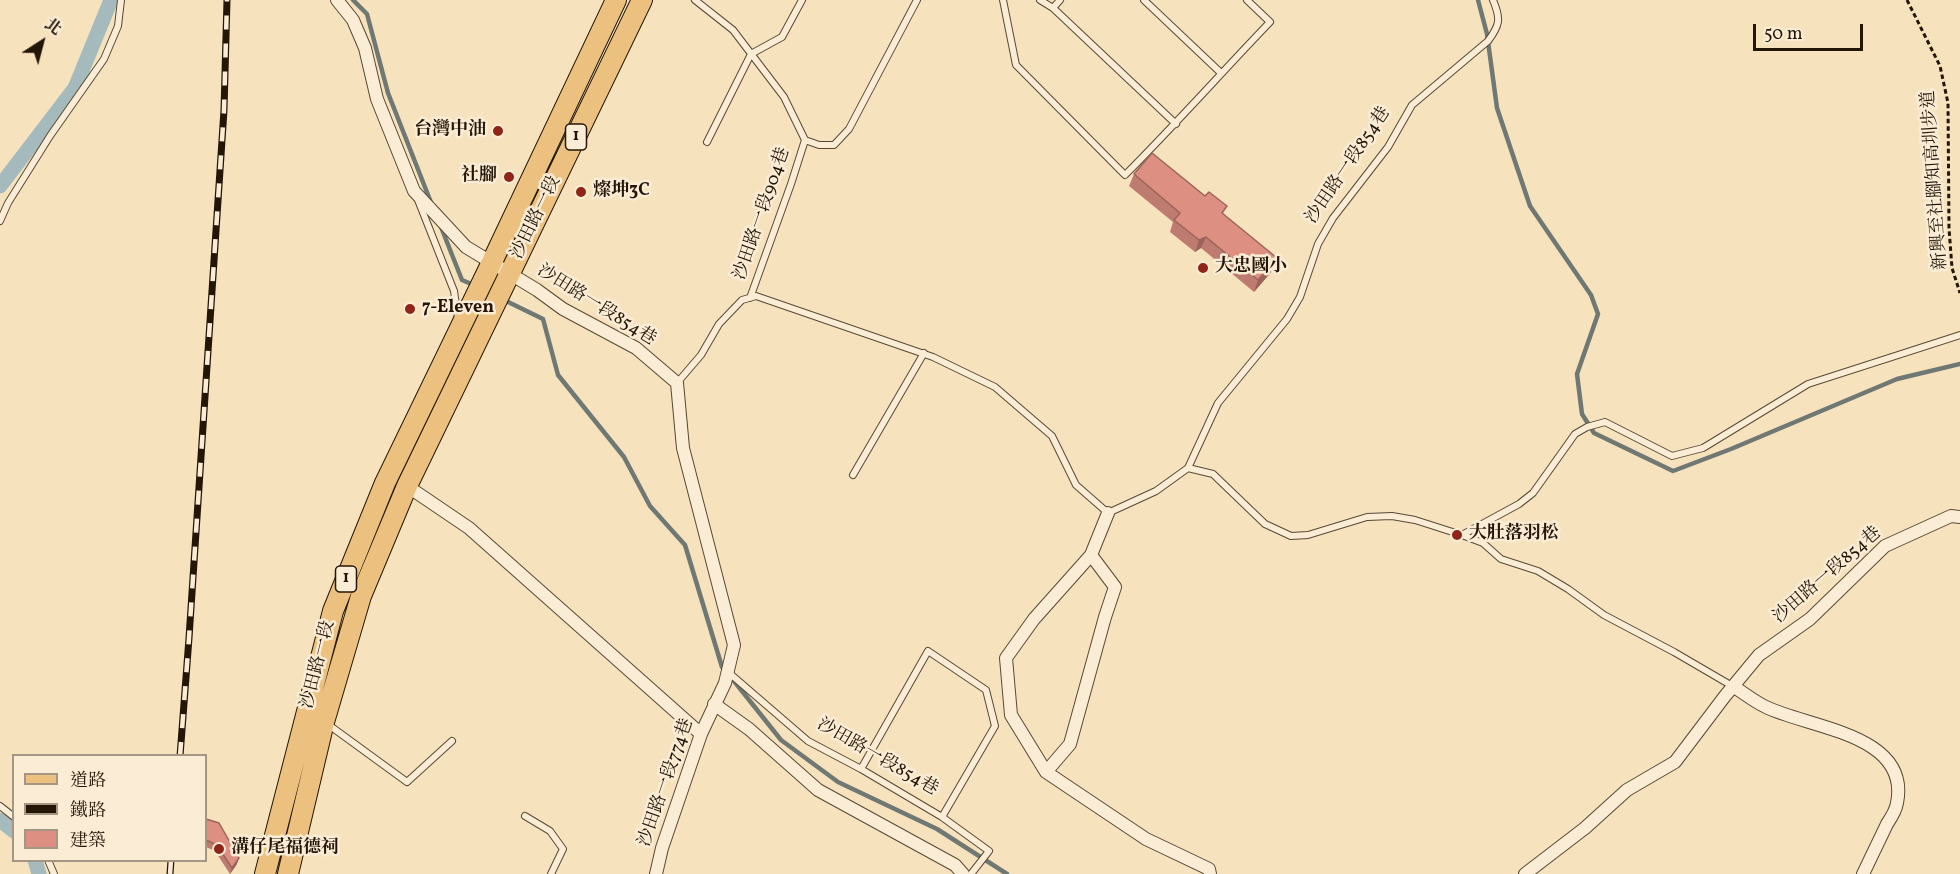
<!DOCTYPE html>
<meta charset="utf-8">
<style>
body{margin:0}
#map{position:relative;width:1960px;height:874px;overflow:hidden;background:#f7e2be;font-family:Vollkorn,"Noto Serif TC",serif}
canvas{display:block}
.legend{position:absolute;left:12px;top:754px;width:195px;height:108px;box-sizing:border-box;background:#faecd5;border:2px solid #a49683;margin:0;padding:8px 10px;list-style:none;font-size:18px;color:#231607}
.legend li{display:flex;align-items:center;gap:12px;height:30px}
.legend b{width:30px;border:2px solid #a49683}
.north{position:absolute;left:12px;top:12px;width:60px;height:60px;-webkit-text-stroke:4px #faecd5;paint-order:stroke;rotate:36deg;font-size:16px;font-weight:700;line-height:24px;text-align:center;color:#231607}
.north::after{content:'';display:block;margin:auto;width:21px;height:27px;background:#231607;clip-path:polygon(50% 0,100% 100%,50% 72%,0 100%)}
.scale{position:absolute;left:1753px;top:24px;width:110px;height:27px;box-sizing:border-box;border:3px solid #231607;border-top:0;padding-left:8px;font-size:18px;line-height:21px;white-space:nowrap;color:#231607;-webkit-text-stroke:4px #faecd5;paint-order:stroke}
</style>
<div id="map">
<canvas width="1960" height="874"></canvas>
<ul class="legend">
<li><b style="height:8px;background:#ecc17f"></b>道路</li>
<li><b style="height:8px;background:#231607"></b>鐵路</li>
<li><b style="height:16px;background:#dd8f81"></b>建築</li>
</ul>
<div class="north">北</div>
<div class="scale">50 m</div>
</div>
<script>
const c = document.querySelector('canvas').getContext('2d');
c.lineJoin = 'round';
function strokePath(path, color, width, dash) { c.strokeStyle = color; c.lineWidth = width; c.lineCap = dash ? 'butt' : 'round'; c.setLineDash(dash || []); c.stroke(path); }
function paint(path, color) { c.fillStyle = color; c.fill(path, 'evenodd'); }
function drawText(font, color, halo, rows, align = 'center') {
  c.font = font + ' Vollkorn,"Noto Serif TC",serif'; c.lineWidth = 5; c.setLineDash([]); c.textBaseline = 'middle'; c.strokeStyle = halo; c.fillStyle = color; for (const [text, x, y, turn = 0] of rows) {
    c.save(); c.translate(x, y); c.rotate((+turn || 0) * Math.PI / 180); c.textAlign = isNaN(turn) ? turn : align; if (halo) c.strokeText(text, 0, 0); c.fillText(text, 0, 0); c.restore();
  }
}
strokePath(new Path2D(`
 M353,0L367,14L388,93L432,205
 M1478,0L1487,34L1497,108L1530,206L1591,295L1598,314L1577,374L1582,414L1594,433L1673,471L1731,449L1897,379L1960,364
 M441,227L462,280L476,286
 M502,299L543,319L558,375L624,457L650,506L685,545L722,667L725,670
 M730,676L781,740L838,782L937,829L1007,874`), '#707874', 4.5);
strokePath(new Path2D(`
 M0,186L75,88L111,0
 M0,820L14,831
 M35,860L39,874`), '#a4babd', 15);
const service = new Path2D(`
 M695,0L733,30L784,97L805,140L791,184L750,298
 M1003,0L1016,65L1125,175C1175,125 1221,73 1270,22L1247,0
 M1040,0L1053,8L1176,124
 M1144,0L1221,73
 M1053,8L1060,0
 M805,140L819,145H834L849,129L917,0
 M707,142L751,54L782,37L802,0
 M418,200L454,291L458,318
 M0,221L8,203L50,136L104,59L118,26L121,0
 M677,383L701,355L719,324L742,300L756,296L933,357L995,387L1052,436L1076,485L1108,513L1156,491L1188,468L1218,403L1287,319L1300,297L1318,244L1333,218L1388,147L1412,105L1488,41C1500,25 1501,19 1493,0
 M1188,468L1213,474L1265,524L1291,536L1308,535L1367,517L1392,516L1415,520L1462,535L1519,504L1533,493L1575,434L1587,427L1605,422L1672,456L1703,448L1808,384L1960,335
 M853,475L924,353
 M1462,535L1483,543L1501,559L1538,571L1568,589L1604,615L1674,652L1734,687
 M728,672L808,741L861,769L942,817L989,851L971,874
 M326,723L407,782L452,741
 M861,769L928,651L986,690L995,726L942,817
 M0,806L14,817
 M525,816L550,831L563,849L551,874
 M48,860L54,874`);
const minor = new Path2D(`
 M337,0L353,20L365,48L377,99L414,191L466,247L537,290L563,309L636,348L677,383L683,448L734,645L725,683L701,734L662,848L656,874
 M407,486L469,528L701,734
 M1108,513L1091,555L1034,619L1006,658L1011,715L1046,772L1146,839L1209,869L1210,874
 M1734,687C1744,693 1755,702 1766,707C1809,728 1911,734 1897,803C1896,810 1891,818 1887,824C1879,841 1871,857 1863,874
 M714,704L749,729L818,790L955,865L963,874
 M1046,772L1070,744L1105,617L1115,587L1091,555
 M1525,874L1585,828L1627,790L1675,762L1725,696L1759,655L1810,619L1885,546L1951,516L1960,517`);
const primary = new Path2D(`
 M265,874L333,611L385,483L492,262L616,0
 M288,874L324,722L361,596L407,486L642,0`);
strokePath(service, '#584935', 8);
strokePath(minor, '#584935', 14);
strokePath(primary, '#231607', 22);
strokePath(new Path2D(`
 M1907,0L1940,66L1948,103L1949,228L1952,268L1960,293`), '#231607', 3, [4.5, 3]);
strokePath(service, '#faecd5', 6);
strokePath(minor, '#faecd5', 12);
strokePath(primary, '#ecc17f', 20);
const rail = new Path2D(`
 M180,756L189,638L224,110L227,0
 M170,874L171,860`);
strokePath(rail, '#231607', 7);
strokePath(rail, '#faecd5', 4.5, [14]);
paint(new Path2D(`
 M1134,174L1224,214L1273,270L1254,292L1201,248L1195,252L1170,232L1173,222L1129,186Z
 M206,819L237,864L230,874L215,851L206,847Z`), '#be7b6f');
paint(new Path2D(`
 M1206,237L1201,248L1195,252L1199,240Z
 M1277,258L1273,270L1254,292L1258,280Z
 M239,858L237,864L230,874L232,868Z`), '#9b645a');
const building = new Path2D(`
 M1152,153L1205,196L1209,192L1227,206L1222,213L1277,258L1258,280L1206,237L1199,240L1174,220L1180,213L1134,174Z
 M206,819L219,823L239,858L232,868L217,845L206,840Z`);
paint(building, '#dd8f81');
strokePath(building, '#9b645a', 1.5);
for (const [x, y, r, color] of [
 [498,131,6,"#8f2418"],
 [509,177,6,"#8f2418"],
 [581,192,6,"#8f2418"],
 [1203,268,6,"#8f2418"],
 [410,309,6,"#8f2418"],
 [1457,535,6,"#8f2418"],
 [219,849,6,"#8f2418"]
]) { const dot = new Path2D(); dot.arc(x, y, r, 0, 2 * Math.PI); c.fillStyle = color; c.fill(dot); strokePath(dot, '#faecd5', 2); }
for (const [x, y, w] of [
 [576,137,21],
 [346,579,21]
]) { const box = new Path2D(); box.roundRect(x - w / 2, y - 13, w, 26, 4.5); c.fillStyle = '#faecd5'; c.fill(box); strokePath(box, '#231607', 1.5); }
drawText('bold 16px', '#231607', null, [
 ["1",576,137],
 ["1",346,579]
]);
drawText('bold 18px', '#231607', '#faecd5', [
 ["台灣中油",486,131,"right"],
 ["社腳",497,177,"right"],
 ["燦坤3C",593,192],
 ["大忠國小",1215,268],
 ["7-Eleven",422,309],
 ["大肚落羽松",1469,535],
 ["溝仔尾福德祠",231,849]
], 'left');
drawText('18px', '#231607', '#faecd5', [
 ["沙田路一段854巷",1349,166,-56],
 ["新興至社腳知高圳步道",1936,180,-94],
 ["沙田路一段904巷",763,214,-71],
 ["沙田路一段",537,218,-64],
 ["沙田路一段854巷",596,306,32],
 ["沙田路一段854巷",1828,576,-41],
 ["沙田路一段",319,665,-76],
 ["沙田路一段854巷",877,758,30],
 ["沙田路一段774巷",667,783,-71]
]);
</script>
